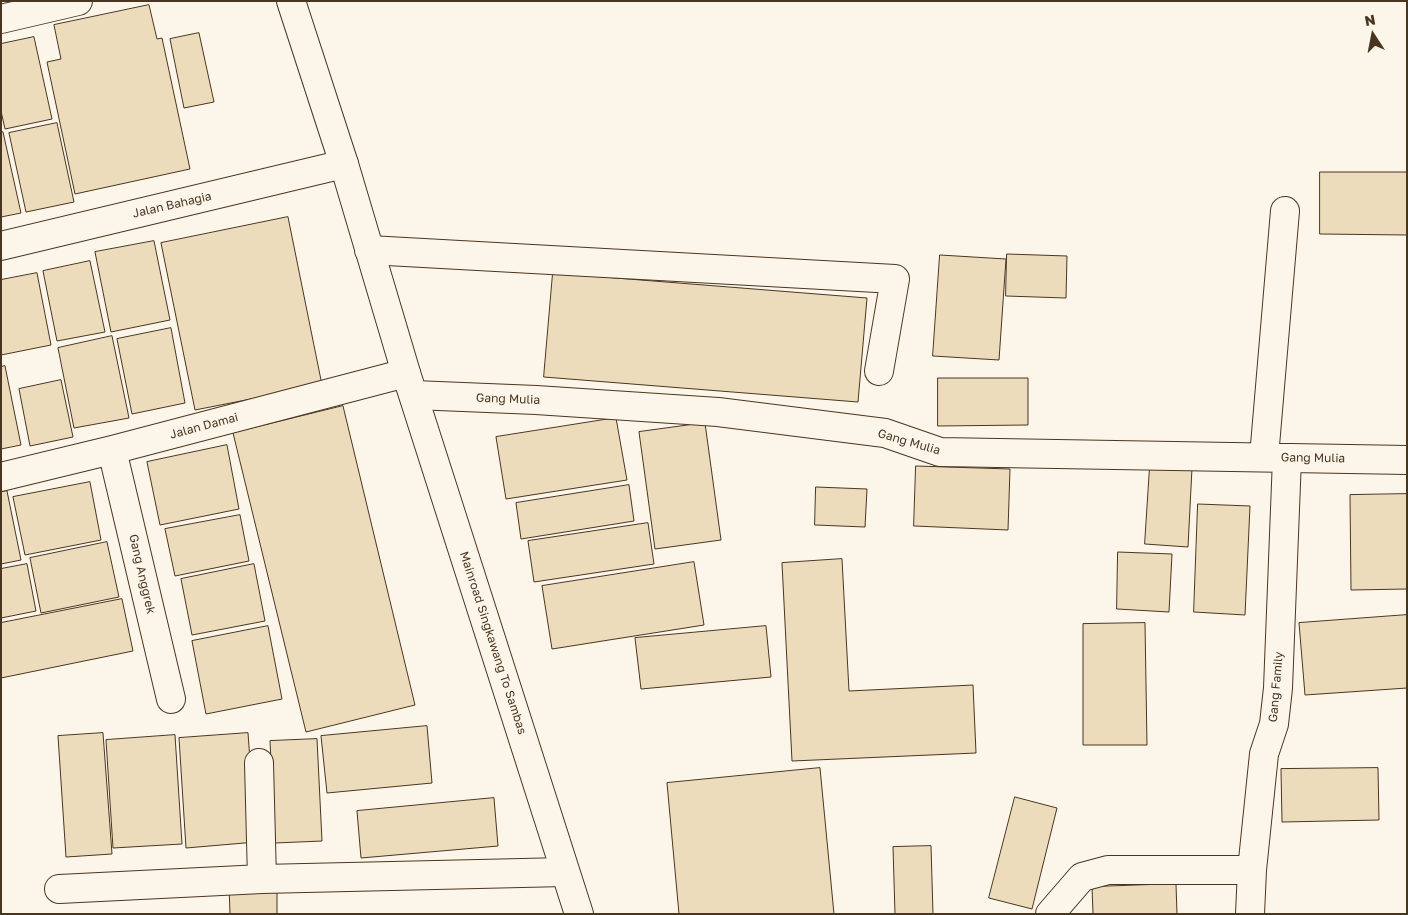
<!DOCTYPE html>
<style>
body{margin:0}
#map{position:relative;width:1408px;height:915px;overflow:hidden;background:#fbf6e9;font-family:"Golos Text",sans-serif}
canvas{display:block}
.frame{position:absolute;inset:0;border:2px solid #4a3520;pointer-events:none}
.north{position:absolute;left:1348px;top:10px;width:50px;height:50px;-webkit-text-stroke:4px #fbf6e9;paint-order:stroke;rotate:349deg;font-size:14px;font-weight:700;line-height:20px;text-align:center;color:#4a3520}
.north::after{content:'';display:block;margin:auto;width:18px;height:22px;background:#4a3520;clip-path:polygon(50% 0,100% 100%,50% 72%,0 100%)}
</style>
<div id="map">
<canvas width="1408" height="915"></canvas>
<div class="frame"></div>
<div class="north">N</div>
</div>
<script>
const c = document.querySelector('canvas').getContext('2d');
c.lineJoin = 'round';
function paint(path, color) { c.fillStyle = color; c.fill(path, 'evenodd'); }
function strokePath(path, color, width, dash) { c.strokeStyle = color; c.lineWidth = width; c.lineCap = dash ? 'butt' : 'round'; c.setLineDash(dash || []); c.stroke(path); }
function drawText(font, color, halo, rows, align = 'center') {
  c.font = font + ' "Golos Text",sans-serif'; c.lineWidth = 4; c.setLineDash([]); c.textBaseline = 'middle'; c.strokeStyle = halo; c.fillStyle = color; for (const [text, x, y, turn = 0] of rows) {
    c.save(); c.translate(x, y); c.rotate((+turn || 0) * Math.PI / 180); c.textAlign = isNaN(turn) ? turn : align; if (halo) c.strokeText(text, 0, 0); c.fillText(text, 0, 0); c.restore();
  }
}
const building = new Path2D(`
 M149,5L157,39L162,38L190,169L75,194L47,62L61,59L54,25Z
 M199,33L214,102L184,108L170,39Z
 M34,37L52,119L5,129L1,111V44Z
 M57,123L74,202L26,212L9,133Z
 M3,132L21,213L1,217V133Z
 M1320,172H1407V235L1320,234Z
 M288,217L322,385L195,410L161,243Z
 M154,241L170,320L111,332L95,252Z
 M1007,254L1067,256L1066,298L1006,296Z
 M940,255L1006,259L999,360L933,356Z
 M90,261L105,332L57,341L43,271Z
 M37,273L51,345L1,355V280Z
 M553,273L867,298L858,402L544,377Z
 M171,328L185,403L132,414L117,339Z
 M112,336L129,418L74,428L58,348Z
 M5,366L21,445L1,449V367Z
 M938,378H1028V425L938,426Z
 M61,380L73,437L30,446L19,389Z
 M343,406L415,705L306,732L233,433Z
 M616,418L627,480L506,499L496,437Z
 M705,423L721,540L655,549L639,432Z
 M227,445L239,509L160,525L147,462Z
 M916,466L1010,469L1008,530L914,526Z
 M1150,466L1192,468L1188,547L1145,544Z
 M90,482L101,540L25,555L13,497Z
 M629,485L634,521L521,539L516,503Z
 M816,487L867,489L865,527L815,525Z
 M7,491L21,560L1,564V492Z
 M1407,494V589L1351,590L1350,495Z
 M1198,504L1250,506L1245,615L1194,612Z
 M240,515L249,561L175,576L165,529Z
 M648,523L654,564L534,582L528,541Z
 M107,542L119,597L41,613L30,558Z
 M1118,552L1172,554L1169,612L1117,609Z
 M842,559L849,691L973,685L976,753L792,761L782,563Z
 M694,562L704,625L552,649L542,586Z
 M27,564L36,611L1,618V569Z
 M254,564L265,621L192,635L181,579Z
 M122,599L133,651L1,678V623Z
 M1407,615V688L1305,695L1299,623Z
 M1145,623L1147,745H1083V624Z
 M268,626L282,699L206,714L192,641Z
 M766,626L771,677L641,689L635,638Z
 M427,726L432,783L327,793L321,736Z
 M103,733L112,854L66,857L58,736Z
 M248,733L256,842L186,848L179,738Z
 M175,735L182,844L113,848L106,740Z
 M317,739L322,841L275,843L270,741Z
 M820,768L834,914H679L667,783Z
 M1378,768L1379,820L1282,822L1281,769Z
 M1015,797L1057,808L1032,909L989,898Z
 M494,798L498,846L361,858L357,811Z
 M931,846L933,914H895L893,847Z
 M1176,884L1177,914H1093L1092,887Z
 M277,885V914H230L229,886Z`);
paint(building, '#ecdcbc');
strokePath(building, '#4a3520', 1);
const minor = new Path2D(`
 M1,19L78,1
 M1,246L344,164
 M369,250L895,279L879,371
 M414,395L536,400L718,412L885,433L940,452L1407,460
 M112,450L171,699
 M1264,457L1285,211
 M1,477L112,450L406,373
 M259,763L262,879
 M59,889L262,879L565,872
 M1050,914L1082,877L1108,870H1252
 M1250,914L1252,870L1264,754L1274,724L1278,688L1287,458`);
const highway = new Path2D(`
 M291,1L344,164L406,373L579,914`);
strokePath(minor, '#4a3520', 30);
strokePath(highway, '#4a3520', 30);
strokePath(minor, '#fbf6e9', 28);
strokePath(highway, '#fbf6e9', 28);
drawText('12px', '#4a3520', '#fbf6e9', [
 ["Jalan Bahagia",172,205,-13],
 ["Gang Mulia",508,399,2],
 ["Jalan Damai",204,426,-15],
 ["Gang Mulia",909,442,16],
 ["Gang Mulia",1313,458,1],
 ["Gang Anggrek",142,574,77],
 ["Mainroad Singkawang To Sambas",493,643,72],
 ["Gang Family",1276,687,-85]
]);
</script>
